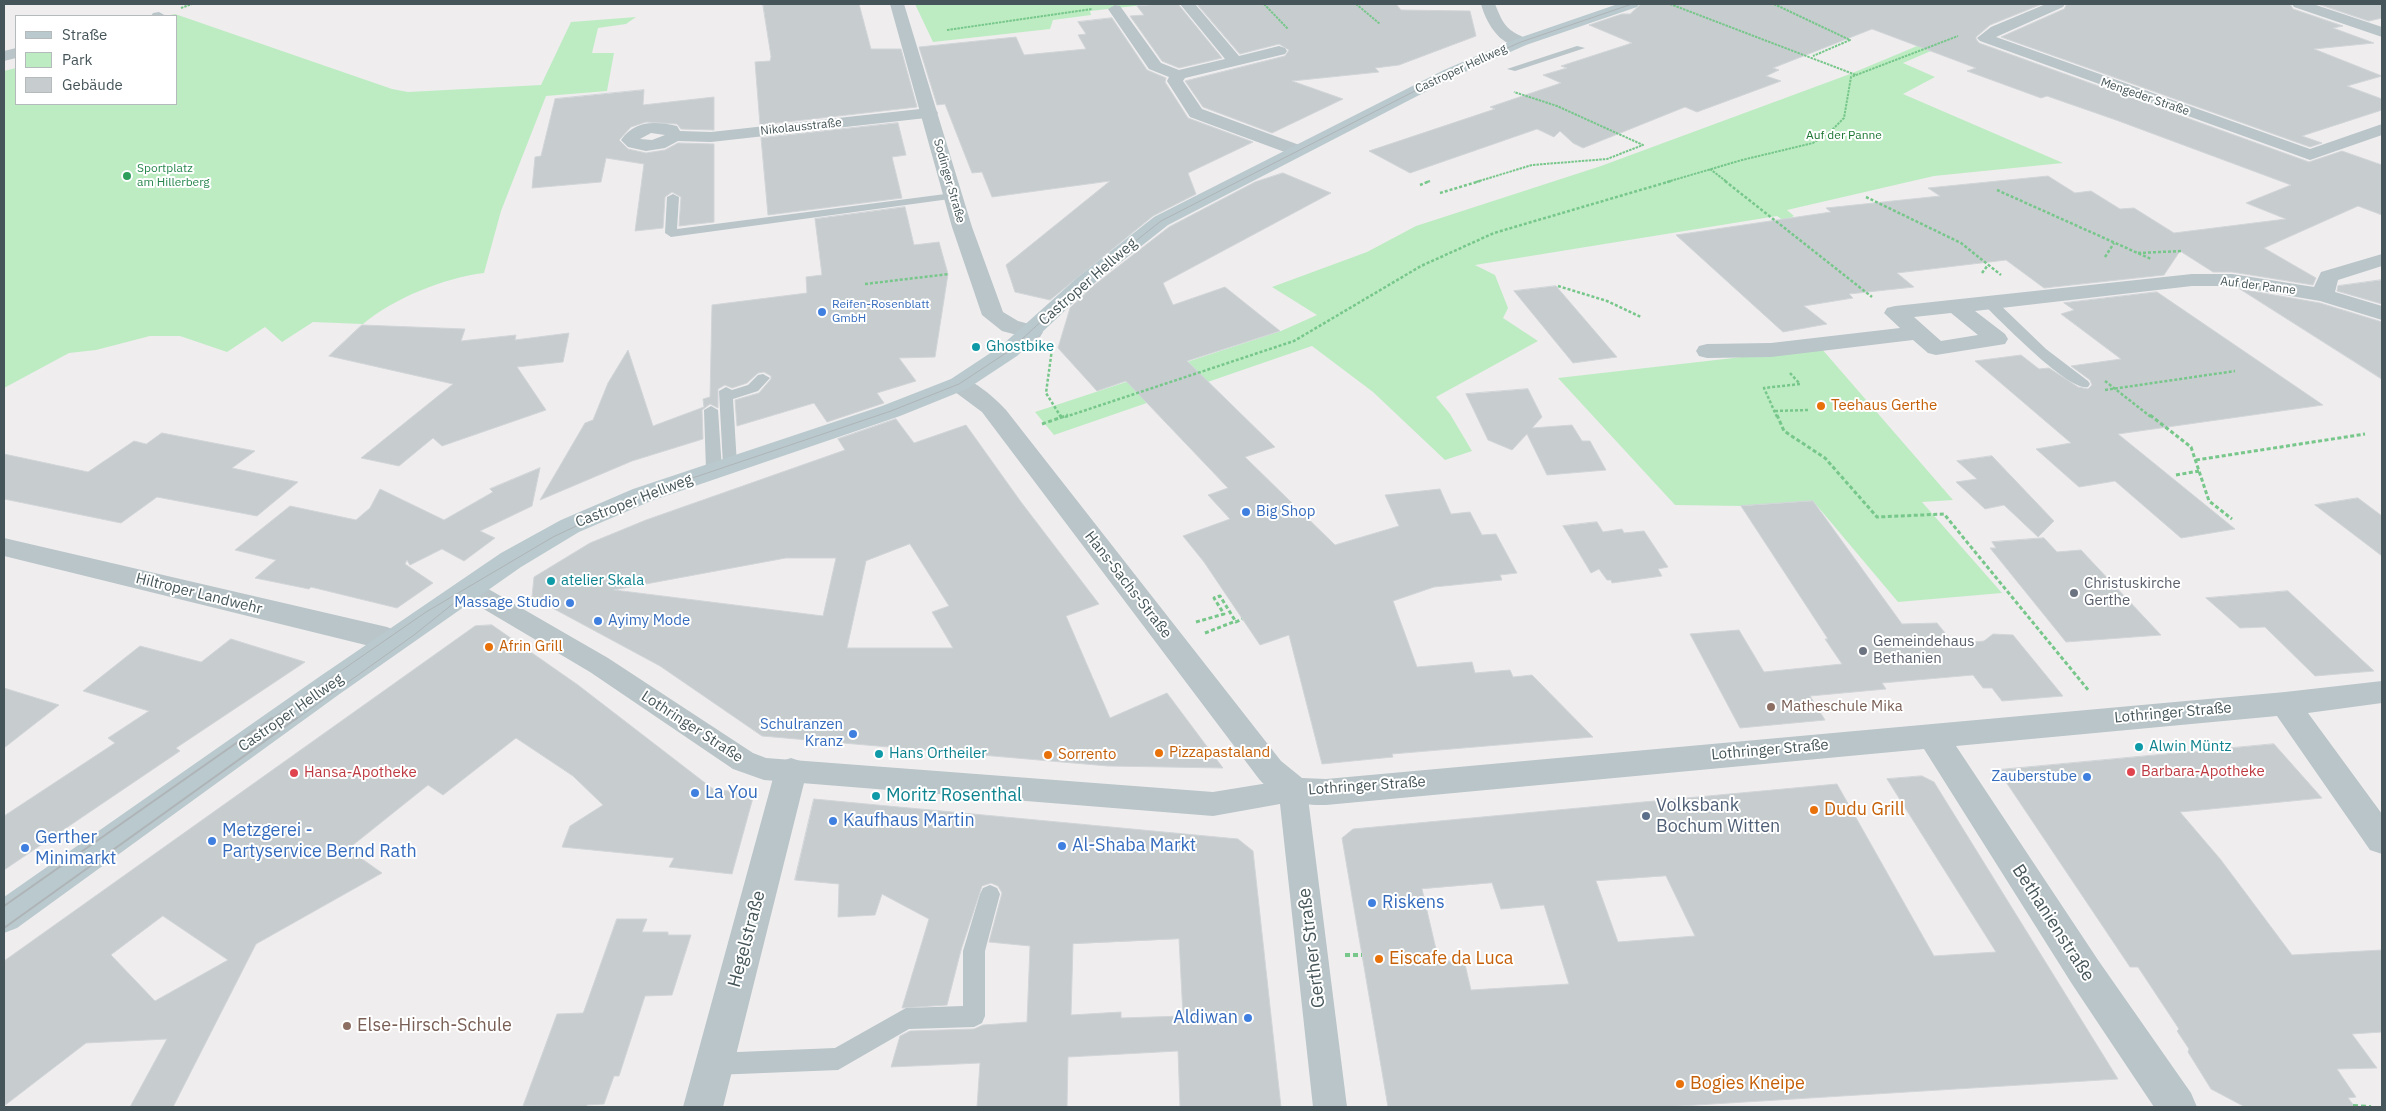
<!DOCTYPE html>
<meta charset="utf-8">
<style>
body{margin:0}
#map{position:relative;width:2386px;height:1111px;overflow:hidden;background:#f0edee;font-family:"IBM Plex Sans",sans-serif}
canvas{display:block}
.frame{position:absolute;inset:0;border:5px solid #465559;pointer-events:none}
.legend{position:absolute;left:15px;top:15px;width:162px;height:90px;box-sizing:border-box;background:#fff;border:1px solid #b5bbbd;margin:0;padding:6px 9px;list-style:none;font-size:15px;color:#465559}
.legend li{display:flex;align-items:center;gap:10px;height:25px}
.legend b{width:25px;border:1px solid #b5bbbd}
</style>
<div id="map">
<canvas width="2386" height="1111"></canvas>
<div class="frame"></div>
<ul class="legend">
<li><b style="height:6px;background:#b9c9ce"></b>Straße</li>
<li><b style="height:14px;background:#bdecc3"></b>Park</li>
<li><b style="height:14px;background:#c7cccf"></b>Gebäude</li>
</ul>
</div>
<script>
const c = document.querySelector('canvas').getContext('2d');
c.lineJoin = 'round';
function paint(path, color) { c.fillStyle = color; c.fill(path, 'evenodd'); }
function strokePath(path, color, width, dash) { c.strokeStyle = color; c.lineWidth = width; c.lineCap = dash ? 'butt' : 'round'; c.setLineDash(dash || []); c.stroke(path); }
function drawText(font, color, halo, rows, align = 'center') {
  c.font = font + ' "IBM Plex Sans",sans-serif'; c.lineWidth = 4; c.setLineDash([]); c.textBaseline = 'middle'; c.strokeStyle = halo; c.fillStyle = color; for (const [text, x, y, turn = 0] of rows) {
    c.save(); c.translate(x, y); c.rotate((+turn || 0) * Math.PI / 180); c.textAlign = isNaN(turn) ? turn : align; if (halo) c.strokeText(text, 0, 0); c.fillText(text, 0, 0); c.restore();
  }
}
paint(new Path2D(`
 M915,4H1152L1090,11L1091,15L1053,20L1050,29L933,42Z
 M175,14L392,89L408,92L541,85L571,22L636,17L626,24L598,28L592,53H614L607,91L546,96L501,211L484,273C444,278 394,298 363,324L313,322L282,342L265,327L227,352L180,336H150L96,350L69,353L4,388V71L16,68V104H176V16H166Z
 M1946,34L1959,39L1903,63L1935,77L1903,94L2063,163L1934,176L1787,210L1794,216L1784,221L1777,216L1475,265L1495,275L1508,308L1503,318L1538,341L1436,397L1450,414L1472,451L1445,460L1373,392L1312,346L1054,435L1035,412L1281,331L1317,315L1272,287L1367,252L1416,226L1601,166L1850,74Z
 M1821,348L1953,500L1922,502L2002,593L1898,602L1813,501L1741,506L1675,505L1558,378Z`), '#bdecc3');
const building = new Path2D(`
 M763,4H859L871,49H901L917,107L760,125L755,62L770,61L771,57Z
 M1162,4H1178L1222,58L1179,68L1162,61L1130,16L1144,15L1137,6Z
 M1197,4H1396L1401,10L1470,11L1476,36L1399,65L1375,68L1379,72L1292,81L1343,99L1272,133L1203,107L1185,81L1285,56L1289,50L1279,44L1240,54Z
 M1641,4H2042L1990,25L1976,37V39L1979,43L2309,162L2342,151L2382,165V215L2358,206L2264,248L2316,278L2313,285L2232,272H2213L2180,251L2164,275L2044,288L2006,260L1897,273L1914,287L1849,294L1853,298L1804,306L1827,324L1783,332L1676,235L1831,212L1826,208L1940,196L1928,188L2048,176L2075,193L2091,191L2120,209L2134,208L2174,233L2286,219L2246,203L2291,185L2116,120L2047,96L2041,98L1967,71L1976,68L1872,29L1773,68L1779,70L1766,76L1781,81L1697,112L1685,107L1583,148L1573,143L1560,131L1554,137L1537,129L1410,173L1369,151L1495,109L1490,107L1561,83L1543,75L1567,68L1561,66L1632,43L1589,25L1622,14H1630Z
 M2067,4H2290L2293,9L2343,26L2333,28L2374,43L2314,49L2382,76L2347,86L2382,99V110L2302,136L2322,143L2310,147L2001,37L2064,9Z
 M2318,4H2382V18L2369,21Z
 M1112,18L1147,70L1166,78L1165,82L1188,118L1253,142L1188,173L1196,194L1153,216L1050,300L1015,292L1006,265L1110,181L992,197L982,172L972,173L945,104L937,105L919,47L1016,37L1024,55L1086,49L1078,35L1086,34L1078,22Z
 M644,90L643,105L714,97V130L681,129L677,124L646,122L631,127L619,140L628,149L646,153L665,150L678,143L714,144V222L679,226L681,197L672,192L665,197L663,228L635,231L644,164L606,158L601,182L532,188L535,157L541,156L555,99Z
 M898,123L906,155L892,157L902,198L768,215L761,138Z
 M1283,173L1331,193L1163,283L1173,305L1225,287L1280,331L1187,361L1275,447L1245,457L1335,545L1399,526L1385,495L1440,489L1451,514L1470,512L1482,535L1496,534L1517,573L1500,575L1502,580L1434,587L1393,601L1417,667L1472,662L1475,673L1510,670L1513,677L1532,675L1593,737L1392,754L1393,757L1322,764L1289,635L1260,645L1204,562L1183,536L1230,519L1208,495L1228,488L1126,381L1097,391L1058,348L1070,308L1093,286L1169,227L1255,182Z
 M905,207L914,245L939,242L948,274L935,357L899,358L916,381L877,393L884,403L827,422L814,403L737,426L735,400L759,393L771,379V376L764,372L758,373L747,383L732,388L725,385L718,389V408L710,404L702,410L703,439L632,461L540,500L585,423L593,420L608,383L628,350L653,426L704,407L703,399L710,397L712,305L807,293L806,277L822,275L815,219Z
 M2382,280V304L2337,291L2338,286Z
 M1556,286L1617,357L1573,363L1514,291Z
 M2240,289L2320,303L2382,322V379Z
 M2157,292L2323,405L2118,434L2235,529L2181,538L2115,481L2079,487L2036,449L2071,443L1975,361L2021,355L2039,369L2049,368L2078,387L2088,389L2092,385L2090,380L2071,366L2121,359L2061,314L2074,310L2064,303Z
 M362,325L465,329L461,341L516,335L515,340L569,333L563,362L517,367L546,410L442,446L433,438L399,466L361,458L453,384L329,356Z
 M1528,389L1542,417L1532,428L1572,425L1582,441H1590L1606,470L1547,475L1527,434L1512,450L1488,440L1466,394Z
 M896,419L914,443L966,425L1021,502L1099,604L1066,616L1110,718L1167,693L1223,768L1108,766L762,736L660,666L532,597L534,577L590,543L646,520L845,450L838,439ZM910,544L949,606L932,612L953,648H847L866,561ZM786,558H836L823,616L614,590Z
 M162,433L255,451L232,468L298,482L257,516L157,497L121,523L4,499V454L88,472L134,441L146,444Z
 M1992,456L2054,521L2038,537L2004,505L1985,509L1956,482L1977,479L1957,461Z
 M540,468L532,506L480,531L495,538L464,561L442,549L410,565L407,560L405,564L433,583L397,608L311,587L309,589L255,578L276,560L235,550L290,506L356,520L370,508L380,489L444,520L493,492L490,489Z
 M2358,498L2382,516V556L2315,505Z
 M1813,501L1902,624L1937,623L1954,644L1984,641L1993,634L2013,635L2063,696L2002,701L1992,688H1983L1973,675L1882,683L1886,689L1810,696L1825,720L1740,728L1690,634L1739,630L1764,672L1842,664L1825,639H1828L1741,506Z
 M1597,522L1603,532L1622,529L1624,533L1644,531L1668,567L1658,569L1662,576L1612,583L1611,580H1607L1599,569L1591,573L1563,526Z
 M2044,538L2057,552L2081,550L2161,635L2066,642L1990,548H1996L1992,542Z
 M2288,591L2374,671L2315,676L2265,627L2240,628L2206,598Z
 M492,625L578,685L713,789L754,794L732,874L669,867L674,858L562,847L570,826L603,805L573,776L516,738L443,795L428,785L348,849L382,873L256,944L173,1107H130L167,1039L86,1043L4,1106V961L475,626ZM163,916L228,960L155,1001L111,955Z
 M231,639L305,662L176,748L180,751L4,870V816L115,743L108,738L149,711L83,691L140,646L201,662Z
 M4,688L59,705L4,748Z
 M2274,744L2322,798L2180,812L2221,860L2292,955L2382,950V1032L2352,1034L2377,1068L2337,1069L2356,1097L2348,1098L2355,1107H2245L2211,1089L2188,1052L2189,1049L2177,1031L2179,1029L2138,967H2130L1998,770Z
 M1922,776L1934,782L2118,1079L1664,1107H1388L1342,838L1353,829L1837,784L1934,956L1996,952L1887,779ZM1666,876L1695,936L1618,942L1596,881ZM1492,883L1501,909L1544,905L1569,984L1471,990L1464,960L1439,962L1422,889Z
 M814,799L1238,839L1253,851L1281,1107H1180L1178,1051L1068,1057L1067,1107H977L980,1063L891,1067L900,1036L910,1031L974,1029L983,1025L1027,1022L1030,946L989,942L1002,893L998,886L991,883L982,886L961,950L947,1005L902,1008L929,919L882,894L875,915L838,917L839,884L795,880ZM1179,939L1183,1016L1121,1018V1012L1071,1015L1073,944Z
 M617,919H647L642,932H668V935H691L672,995L645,996L619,1076H614L604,1104L587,1105L586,1107L523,1106L557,1014L583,1013Z`);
paint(building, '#c7cccf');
strokePath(building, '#d1d5d8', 1);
strokePath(new Path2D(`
 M1264,4L1288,29
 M1356,4L1380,24
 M1670,4L1856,75
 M1774,4L1850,40L1813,56
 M181,8L192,4
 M947,30L1092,9
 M1710,169L1727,182
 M1427,182L1430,181
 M1476,182L1532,165L1607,159L1643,145L1557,106L1514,92
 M1667,182L1742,160L1813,143L1830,132L1844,118L1851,77L1958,36`), '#77c78b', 2, [2.5, 1]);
strokePath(new Path2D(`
 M1725,181L1872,297
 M1420,185L1430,181
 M1997,190L2151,259
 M1440,193L1480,181
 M1866,197L1961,243L2001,275
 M2138,253L2182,251
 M2105,257L2114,243
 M1982,273L1988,265
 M865,284L949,274
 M1558,286L1607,301L1641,317
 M1052,349L1046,393L1061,417
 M2105,381L2151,417
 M2105,390L2235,371
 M1775,411L1808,410
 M1065,417L1294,341L1421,266L1494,233L1671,181
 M1777,417L1764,388L1800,384L1790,373`), '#77c78b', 2.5, [3, 2]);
strokePath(new Path2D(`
 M1060,415L1062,419
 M1777,415L1784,431L1825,458L1877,517L1944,514L2089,691
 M2150,415L2191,447L2209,501L2232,519
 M1042,424L1068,415
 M2196,460L2365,434
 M2176,475L2199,471
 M1196,622L1224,614L1214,598L1220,596L1236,622L1242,619
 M1205,633L1236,621`), '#77c78b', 3, [4, 2.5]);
strokePath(new Path2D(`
 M1345,955H1362
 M2353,1106L2371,1107`), '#77c78b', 4, [5, 3]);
paint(new Path2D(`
 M1577,46L1585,48L1515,71L1507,69Z
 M953,193L957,194V198L671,237L665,233L667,197L673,194L679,197L677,229Z
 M1990,299L1995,300L2046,349L2088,381L2090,384L2088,387C2069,392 2001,321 1985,306L1984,303Z
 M763,374L770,378L758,391L733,399L737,465L730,470L725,468L723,465L719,391L726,387L732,390L748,385L758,375Z
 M711,406L718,410L722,470L714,475L706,470L704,410Z
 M990,885L997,888L1000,894L985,951V1016L982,1023L974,1027L909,1029L838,1070L714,1075L706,1072L702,1064L706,1056L714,1053L835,1048L906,1008L963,1006V951L980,894L983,888Z`), '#b9c5c9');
paint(new Path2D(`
 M469,581L478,583L608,658L753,753L766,758L1213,792L1293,779L1303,782L1307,790L1347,1107H1313L1280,804L1213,816L764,780L733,769L590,672L460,595L457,589L460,583Z`), '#b9c5c9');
paint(new Path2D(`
 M1180,4H1195L1239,56L1279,46L1285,48L1287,51L1285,54L1185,78L1183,81L1202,109L1302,146L1305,150L1302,154H1290L1190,117L1167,81L1169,77L1149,69L1108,9L1115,5L1120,6L1161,63L1179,70L1225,59Z
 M1481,4H1495C1500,16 1503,26 1515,33C1520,36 1525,37 1529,42L1526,45C1502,51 1486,23 1481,4Z
 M2046,4H2065L2063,7L1996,37L2310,149L2382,124V135L2310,160L1980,41L1977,38L1991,27Z
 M2292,4H2313L2382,27V37L2294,7Z
 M159,12L166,16H151L153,13Z
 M16,48V58L4,61V51Z
 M929,108L935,109L938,113L935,117L711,142L678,141L665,148L646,151L628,147L621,140C635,120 655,121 677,126L680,131L711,132ZM651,133L665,135L652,140L640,139Z
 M2382,254V266L2338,280L2335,292L2382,306V320L2320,301L2232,286H2192L1975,311L2005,334L2008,339L2005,344L1936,355L1928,353L1913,340L1771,357L1707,358L1699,356L1696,351L1699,346L1707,344L1771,343L1900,328L1884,313L1887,308L1895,306L2192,274H2232L2314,287L2321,272ZM1951,313L1978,335L1941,341L1914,317Z
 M959,377C976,381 994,397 1006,410L1281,761L1302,778L1326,779L2285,692L2382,681V703L2308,713L2382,814V854L2370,850L2277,716L1956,746L2098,960L2191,1093L2197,1107H2154L2072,984L1924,749L1326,805C1299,806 1277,799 1259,779L988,420L982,412L951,389L947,384L951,379Z
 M791,758L803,762L807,771L723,1107H683L775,771L779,762Z`), '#b9c5c9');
paint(new Path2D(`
 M890,4H904L972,227L1003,312L1018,321L1040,327L1043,332L1040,337L1032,339L1002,331L982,315L952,227Z
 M4,538L387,627L404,634L409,641L404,648L394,652L4,556Z`), '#b9c5c9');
paint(new Path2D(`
 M1618,4H1639L1637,7L1526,45L1456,76L1168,225L1092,285L1017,356L967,389L900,416L651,501L579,532L521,567L341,693L17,928L4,933V897L319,677L501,553L561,520L633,489L882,406L951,379L1001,346L1078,277L1154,217L1444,70L1516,39Z`), '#b9c9ce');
strokePath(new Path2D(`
 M270,720L426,612L553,537L642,495L891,411L959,384L1009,351L1085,281L1161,221L1450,73L1521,42L1632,4
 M295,720L414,635L459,599`), '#afb4b7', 1);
strokePath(new Path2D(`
 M4,906L272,718
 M4,928L297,718`), '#afb4b7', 2);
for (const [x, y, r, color] of [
 [127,176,5,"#2e9e5b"],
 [822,312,5,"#3f7fe0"],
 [976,347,5,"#0f9aa8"],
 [1821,406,5,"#e8710a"],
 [1246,512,5,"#3f7fe0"],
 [551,581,5,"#0f9aa8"],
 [2074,593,5,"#6b7280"],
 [570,603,5,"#3f7fe0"],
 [598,621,5,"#3f7fe0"],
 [489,647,5,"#e8710a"],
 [1863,651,5,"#6b7280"],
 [1771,707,5,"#8d6e63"],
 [853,734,5,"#3f7fe0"],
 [2139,747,5,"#0f9aa8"],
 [1159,753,5,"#e8710a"],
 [879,754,5,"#0f9aa8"],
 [1048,755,5,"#e8710a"],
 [2131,772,5,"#e0444e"],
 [294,773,5,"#e0444e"],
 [2087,777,5,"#3f7fe0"],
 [695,793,5,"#3f7fe0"],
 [876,796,5,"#0f9aa8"],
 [1814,810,5,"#e8710a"],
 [1646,816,5,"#5c6f8a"],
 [833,821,5,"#3f7fe0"],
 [212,841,5,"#3f7fe0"],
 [1062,846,5,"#3f7fe0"],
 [25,848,5,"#3f7fe0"],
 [1372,903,5,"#3f7fe0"],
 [1379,959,5,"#e8710a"],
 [1248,1018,5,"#3f7fe0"],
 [347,1026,5,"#8d6e63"],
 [1680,1084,5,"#e8710a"]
]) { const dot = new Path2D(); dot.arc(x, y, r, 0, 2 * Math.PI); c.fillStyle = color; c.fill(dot); strokePath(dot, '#fff', 2); }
drawText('12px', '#465559', '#fff', [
 ["Castroper Hellweg",1461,69,-25],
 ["Mengeder Straße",2145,97,19],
 ["Nikolausstraße",801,127,-6],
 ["Sodinger Straße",949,181,74],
 ["Auf der Panne",2258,286,7]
]);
drawText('12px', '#1c7632', '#fff', [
 ["Auf der Panne",1844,136]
]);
drawText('12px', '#27864d', '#fff', [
 ["Sportplatz",137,169],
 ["am Hillerberg",137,183]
], 'left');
drawText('12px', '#366cbe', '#fff', [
 ["Reifen-Rosenblatt",832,305],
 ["GmbH",832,319]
], 'left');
drawText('15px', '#465559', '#fff', [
 ["Castroper Hellweg",1088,282,-41],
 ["Castroper Hellweg",634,501,-21],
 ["Hans-Sachs-Straße",1128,585,52],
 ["Hiltroper Landwehr",199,594,14],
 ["Castroper Hellweg",291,713,-35],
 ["Lothringer Straße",2173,713,-5],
 ["Lothringer Straße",692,727,33],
 ["Lothringer Straße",1770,750,-5],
 ["Lothringer Straße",1367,786,-4]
]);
drawText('15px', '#0d838f', '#fff', [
 ["Ghostbike",986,347],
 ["atelier Skala",561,581],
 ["Alwin Müntz",2149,747],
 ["Hans Ortheiler",889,754]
], 'left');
drawText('15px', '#c56008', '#fff', [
 ["Teehaus Gerthe",1831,406],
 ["Afrin Grill",499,647],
 ["Pizzapastaland",1169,753],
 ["Sorrento",1058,755]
], 'left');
drawText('15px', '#366cbe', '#fff', [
 ["Big Shop",1256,512,"left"],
 ["Massage Studio",560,603],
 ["Ayimy Mode",608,621,"left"],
 ["Schulranzen",843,725],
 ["Kranz",843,742],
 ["Zauberstube",2077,777]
], 'right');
drawText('15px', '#5b616d', '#fff', [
 ["Christuskirche",2084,584],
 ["Gerthe",2084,601],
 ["Gemeindehaus",1873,642],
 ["Bethanien",1873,659]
], 'left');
drawText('15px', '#785e54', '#fff', [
 ["Matheschule Mika",1781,707]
], 'left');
drawText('15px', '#be3a42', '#fff', [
 ["Barbara-Apotheke",2141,772],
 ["Hansa-Apotheke",304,773]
], 'left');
drawText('18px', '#366cbe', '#fff', [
 ["La You",705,793],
 ["Kaufhaus Martin",843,821],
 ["Metzgerei -",222,831],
 ["Partyservice Bernd Rath",222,852],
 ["Gerther",35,838],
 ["Minimarkt",35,859],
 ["Al-Shaba Markt",1072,846],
 ["Riskens",1382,903],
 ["Aldiwan",1238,1018,"right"]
], 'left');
drawText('18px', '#0d838f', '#fff', [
 ["Moritz Rosenthal",886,796]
], 'left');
drawText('18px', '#4e5e75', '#fff', [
 ["Volksbank",1656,806],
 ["Bochum Witten",1656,827]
], 'left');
drawText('18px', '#c56008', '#fff', [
 ["Dudu Grill",1824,810],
 ["Eiscafe da Luca",1389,959],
 ["Bogies Kneipe",1690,1084]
], 'left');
drawText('18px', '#465559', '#fff', [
 ["Bethanienstraße",2053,923,57],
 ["Hegelstraße",747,939,-75],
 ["Gerther Straße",1312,948,-97]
]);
drawText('18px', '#785e54', '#fff', [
 ["Else-Hirsch-Schule",357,1026]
], 'left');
</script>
